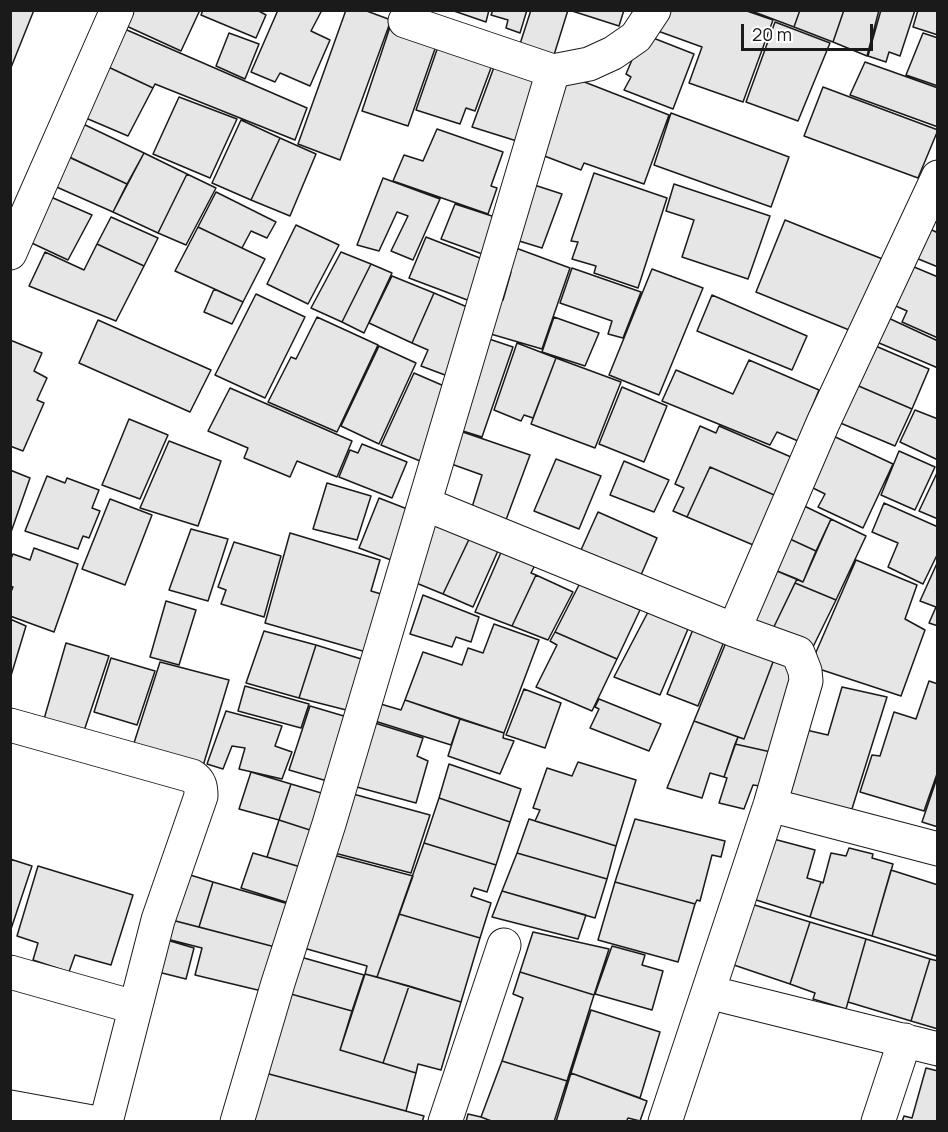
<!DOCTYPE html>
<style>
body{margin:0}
#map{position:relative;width:948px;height:1132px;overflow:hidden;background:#fff;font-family:Manrope,sans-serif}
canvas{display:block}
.frame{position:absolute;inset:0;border:12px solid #1a1a1a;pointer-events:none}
.scale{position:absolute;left:741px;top:24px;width:132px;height:27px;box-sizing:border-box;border:3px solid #1a1a1a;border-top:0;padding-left:8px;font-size:18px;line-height:21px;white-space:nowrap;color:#1a1a1a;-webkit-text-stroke:4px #fff;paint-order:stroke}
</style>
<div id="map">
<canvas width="948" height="1132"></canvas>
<div class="frame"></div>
<div class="scale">20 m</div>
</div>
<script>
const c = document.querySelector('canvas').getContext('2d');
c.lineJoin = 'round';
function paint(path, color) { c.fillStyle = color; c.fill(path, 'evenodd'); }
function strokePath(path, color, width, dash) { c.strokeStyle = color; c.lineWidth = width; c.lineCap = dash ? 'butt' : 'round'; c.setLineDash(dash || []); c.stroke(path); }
const building = new Path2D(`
 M10,10H34L10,70Z
 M129,10H200L181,51L122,24Z
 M203,10H257L266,15L256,38L201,15Z
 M278,10H322L311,31L330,40L310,86L280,73L275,82L251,72Z
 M346,10H364L391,20L340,160L298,144Z
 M451,10H489L486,22Z
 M493,10H527L520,33L506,28L508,20L491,15Z
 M531,10H568L554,55L520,44Z
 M569,10H624L619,26Z
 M662,10H744L773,20L743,102L689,83L702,47L655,30Z
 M749,10H800L794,27Z
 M800,10H844L833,42L794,27Z
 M844,10H879L867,56L833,42Z
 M881,10H915L900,56L889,52L886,62L868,56Z
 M918,10H938V35L913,27Z
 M775,22L830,43L798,121L746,102Z
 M120,27L307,108L295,140L155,84L153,88L104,65Z
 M390,27L437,43L408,126L362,111Z
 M229,33L259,44L245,79L216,66Z
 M923,33L938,38V86L906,75Z
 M643,34L694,54L673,109L624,90L631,77L626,74Z
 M441,38L495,57L475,111L466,108L460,124L416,110Z
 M497,59L543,75L520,142L472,127Z
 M865,62L938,88V127L850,95Z
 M104,65L153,88L128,136L81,116Z
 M564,74L669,115L644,184L584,163L581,170L534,152Z
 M823,87L938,130L918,178L804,136Z
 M179,97L237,119L210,178L153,154Z
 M671,113L789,157L771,207L654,165Z
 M241,120L280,138L251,200L212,183Z
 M81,123L144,153L127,184L65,155Z
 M437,129L503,152L491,186L497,188L488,214L393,181L404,155L423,161Z
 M280,138L316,154L290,216L251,200Z
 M58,152L127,184L113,212L43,181Z
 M144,153L187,174L158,233L113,212Z
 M594,173L667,198L638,288L594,273L596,266L572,259L578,242L571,241Z
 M187,174L216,188L186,245L158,233Z
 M383,178L440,199L413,260L391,251L408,216L397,212L379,251L357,245Z
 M525,182L562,194L542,248L506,237Z
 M674,184L770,216L748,279L682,257L694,220L666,211Z
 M216,192L276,222L267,238L251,231L242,248L198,227Z
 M44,194L92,215L68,260L21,238Z
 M455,204L498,218L485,255L441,239Z
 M111,217L158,238L144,266L97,244Z
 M785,220L885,260L854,332L756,292Z
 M296,225L339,245L308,304L267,284Z
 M198,227L265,259L243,302L175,271Z
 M930,229L938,233V267L916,258Z
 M426,237L485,260L470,301L409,278Z
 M97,244L144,266L116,321L29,286L45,252L84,270Z
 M505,244L570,268L542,349L477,330L488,295L503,300L511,272L497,268Z
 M341,252L371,264L342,322L311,308Z
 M371,264L392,273L364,333L342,322Z
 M907,264L938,277V338L902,322L907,311L889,303Z
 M572,268L641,292L623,338L608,334L612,321L560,303Z
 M652,269L703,288L659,395L609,375Z
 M392,276L434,293L412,343L369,323Z
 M214,289L243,302L232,324L204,312Z
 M434,293L479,312L453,378L421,366L428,350L412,343Z
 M256,294L305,317L265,398L215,375Z
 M712,295L807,336L792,370L697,331Z
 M884,316L938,341V368L872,340Z
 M317,317L378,345L337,432L268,402L291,357L296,359Z
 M554,317L599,333L585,366L542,352Z
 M98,320L211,370L190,412L79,363Z
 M480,336L513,347L482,437L450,427Z
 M10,340L42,353L34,371L47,378L37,400L44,403L23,451L10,446Z
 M517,343L556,358L533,418L524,415L521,421L494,410Z
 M871,344L929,369L912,409L854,384Z
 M379,346L416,363L379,444L341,426Z
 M556,358L621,382L595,448L531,424Z
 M749,360L819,390L798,441L777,432L770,445L662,401L676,370L733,394Z
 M414,373L451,389L420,461L381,445Z
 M854,384L912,409L895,446L838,422Z
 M622,387L667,406L644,462L599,444Z
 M230,388L352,441L337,477L297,461L290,477L244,458L248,448L208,431Z
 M915,410L938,419V460L900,442Z
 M129,419L168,435L140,499L102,485Z
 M700,426L716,433L719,426L798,460L781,498L710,467L687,517L673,511L684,488L675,484Z
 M454,429L530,455L503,528L469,517L482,475L443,461Z
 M829,434L893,464L863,528L818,507L825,494L805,484Z
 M169,441L221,461L198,526L140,508Z
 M362,444L407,462L392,498L339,477L350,450L358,453Z
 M899,451L935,467L915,510L881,495Z
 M556,459L601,476L579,529L534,511Z
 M624,461L669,480L654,512L610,495Z
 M710,467L781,498L758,547L687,517Z
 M10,470L30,478L10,535Z
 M937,473L938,474V519L919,511Z
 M47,476L65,483L67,478L99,490L92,508L100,511L89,538L83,536L78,549L25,531Z
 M327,483L371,496L357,540L313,529Z
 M379,498L420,514L399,563L359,548Z
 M110,499L152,515L125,585L82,569Z
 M794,501L831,519L816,551L779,534Z
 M884,503L938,527V553L923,584L888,567L898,543L872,532Z
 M598,512L657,538L641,575L581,550Z
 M434,513L473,531L443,594L404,578Z
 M831,519L866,536L836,600L795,583L797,579L803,582Z
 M191,529L228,539L208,601L169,590Z
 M473,531L501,544L473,607L443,594Z
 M290,533L380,560L371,591L391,597L373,654L265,623Z
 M779,534L816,551L803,582L765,566Z
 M234,542L281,556L264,617L221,604L226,590L218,587Z
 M34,548L78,564L54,632L10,616V594L13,587L10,586V561L13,554L30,560Z
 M502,550L535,565L531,573L536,575L512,626L475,612Z
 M856,560L917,585L905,619L925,630L901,696L810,666Z
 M938,561V626L929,623L936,607L920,601Z
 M765,566L797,579L770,635L744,625Z
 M536,575L573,592L548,640L512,626Z
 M580,583L640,610L617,659L555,632Z
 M795,583L836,600L811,651L770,635Z
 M423,595L479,617L471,642L456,637L452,647L410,634Z
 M166,601L196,610L179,665L150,657Z
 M648,612L688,629L660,695L614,677Z
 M10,619L26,626L10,679Z
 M494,624L539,640L504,733L405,700L423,652L462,665L468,648L483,653Z
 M694,627L725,639L698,706L667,694Z
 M264,631L316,645L299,698L246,683Z
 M555,632L617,659L592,711L536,687L557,645L550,641Z
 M729,635L776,654L744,739L694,721Z
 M66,643L109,656L82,737L42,726Z
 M316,645L371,662L354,712L299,698Z
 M776,654L798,668L771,752L735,744L738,737L744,739Z
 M111,658L155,671L137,725L94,712Z
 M160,662L229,680L203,766L134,743Z
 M929,681L938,684V771L924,811L860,792L872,755L880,756L894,712L916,719Z
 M245,686L309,704L301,728L238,711Z
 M842,687L887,697L851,812L776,794L793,727L828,735Z
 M524,689L561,703L545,748L506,735Z
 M599,699L661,724L649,751L590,728L599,709L595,707Z
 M367,700L401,710L405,700L460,719L451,745L362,717Z
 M310,706L354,719L334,783L289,770Z
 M226,711L282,726L275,746L292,752L282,779L239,769L245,748L232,746L223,769L207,764Z
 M362,719L423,738L417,756L428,761L416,803L342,783Z
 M460,719L504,733L503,738L514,741L500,774L448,756Z
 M694,721L738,737L724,777L710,773L702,798L667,788Z
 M735,744L771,752L760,786L753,785L744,809L719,803L727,778L724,777Z
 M578,762L636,780L616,846L535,821L540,810L533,808L547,768L572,776Z
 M449,764L521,789L510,822L439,798Z
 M251,772L291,784L279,820L239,809Z
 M938,775V827L922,822Z
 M291,784L328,795L316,832L279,820Z
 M342,791L430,815L411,873L323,850Z
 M439,798L510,822L496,865L424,843Z
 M529,819L616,846L607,879L517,853Z
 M635,819L725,841L721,857L712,855L700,901L697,900L695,904L615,882Z
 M279,820L316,832L304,868L267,857Z
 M766,837L815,850L807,878L821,882L810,917L750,898Z
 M424,843L496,865L487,892L474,888L471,896L491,903L480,938L399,914Z
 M849,848L873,854L872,858L893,864L872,936L810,917L821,882L823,883L831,853L846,856Z
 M322,852L413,876L377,977L365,974L367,966L293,945Z
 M253,853L304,868L292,904L241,888Z
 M517,853L607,879L595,918L502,891Z
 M10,859L32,866L10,932Z
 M38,866L133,895L111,965L75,955L69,972L33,960L38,943L17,936Z
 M891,870L938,885V952L936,956L872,936Z
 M177,871L213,882L199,927L164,918Z
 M213,882L292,905L279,948L199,927Z
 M615,882L695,904L678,962L598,940Z
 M502,891L586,915L578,939L492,917Z
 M748,903L810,922L790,984L728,963Z
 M399,914L480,938L461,1002L377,977Z
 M164,918L279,948L266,992L195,975L202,948L159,937Z
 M810,922L866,939L846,1009L813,999L815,993L790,984Z
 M533,932L609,949L594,995L520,972Z
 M160,938L194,948L186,979L150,970Z
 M866,939L930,959L911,1021L848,1002Z
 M612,946L645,955L642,965L663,971L652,1010L595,994Z
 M290,954L364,975L352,1011L280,991Z
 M930,959L938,961V1029L911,1021Z
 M520,972L594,995L567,1081L502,1061L523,998L513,994Z
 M365,974L409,986L383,1063L340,1050Z
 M409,986L461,1002L441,1070L418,1064L416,1073L383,1063Z
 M280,991L352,1011L340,1050L416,1073L406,1111L258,1071Z
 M591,1010L660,1032L640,1098L571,1073Z
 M502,1061L567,1081L554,1122H494L481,1117Z
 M926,1068L938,1071V1122H902L904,1116L912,1118Z
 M258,1071L424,1116L422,1122H243Z
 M571,1073L647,1101L640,1121L628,1118L626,1122H556Z
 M468,1114L481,1117L494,1122H466Z`);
paint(building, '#e6e6e6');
strokePath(building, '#1a1a1a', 1.5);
const street = new Path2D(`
 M405,21L553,71L589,64L613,53L636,37L654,10
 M10,253L117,10
 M425,504L734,630L798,653L805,671L806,681L770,805L708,992L938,1049
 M734,630L823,423L938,177
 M10,725L192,776C200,781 201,787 201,796L158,920L106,1122
 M770,805L938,849
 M10,972L134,1007
 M10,1107L92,1122
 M237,1122L278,983L329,824L553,71
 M445,1122L504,945
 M665,1122L708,992
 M878,1122L905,1040`);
strokePath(street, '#1a1a1a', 35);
strokePath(street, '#fff', 33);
</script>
